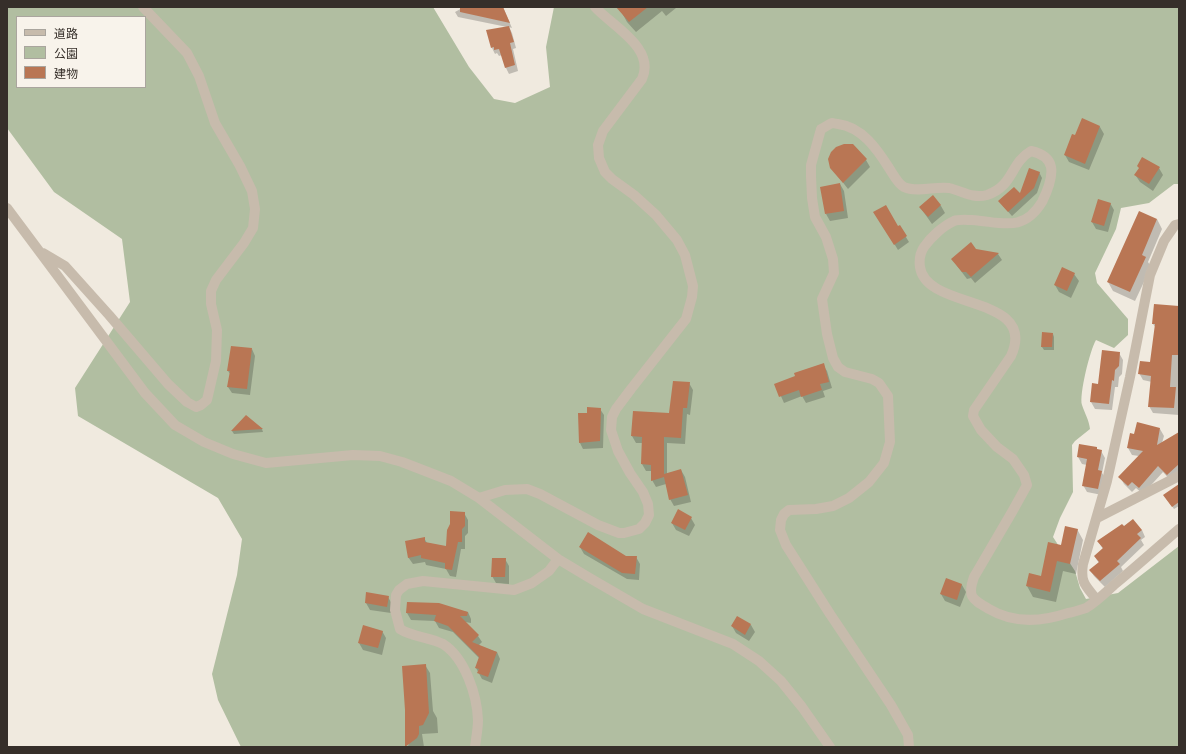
<!DOCTYPE html>
<meta charset="utf-8">
<style>
body{margin:0}
#map{position:relative;width:1186px;height:754px;overflow:hidden;background:#f0eadf;font-family:Karla,"Noto Sans JP",sans-serif}
canvas{display:block}
.frame{position:absolute;inset:0;border:8px solid #362f2a;pointer-events:none}
.legend{position:absolute;left:16px;top:16px;width:130px;height:72px;box-sizing:border-box;background:#f8f3eb;border:1px solid #aaa59e;margin:0;padding:5px 7px;list-style:none;font-size:12px;color:#362f2a}
.legend li{display:flex;align-items:center;gap:8px;height:20px}
.legend b{width:20px;border:1px solid #aaa59e}
</style>
<div id="map">
<canvas width="1186" height="754"></canvas>
<div class="frame"></div>
<ul class="legend">
<li><b style="height:5px;background:#c7bbac"></b>道路</li>
<li><b style="height:11px;background:#b1bea1"></b>公園</li>
<li><b style="height:11px;background:#b97654"></b>建物</li>
</ul>
</div>
<script>
const c = document.querySelector('canvas').getContext('2d');
c.lineJoin = 'round';
function paint(path, color) { c.fillStyle = color; c.fill(path, 'evenodd'); }
function strokePath(path, color, width, dash) { c.strokeStyle = color; c.lineWidth = width; c.lineCap = dash ? 'butt' : 'round'; c.setLineDash(dash || []); c.stroke(path); }
paint(new Path2D(`
 M7,7H433L469,67L494,99L515,103L550,87L546,47L554,7H1179V184H1174L1149,203L1121,208L1116,229L1095,273L1097,283L1128,319V335L1114,348L1096,340C1090,350 1079,395 1082,405C1085,414 1089,420 1090,429L1075,441L1072,445L1073,492L1060,518L1053,537L1075,571L1080,588L1086,599L1118,593L1179,546V747H241L218,700L212,674L237,575L242,539L218,498L78,416L75,388L130,302L122,239L54,192L7,128ZM17,17H145V87H17Z`), '#b1bea1');
paint(new Path2D(`
 M464,7H503L512,28L509,27L512,33L516,48L513,49L518,71L509,74L506,68L502,55L499,56L497,53L495,54L492,48L507,27L458,17L455,12Z
 M621,7H675L676,8L666,16L662,11L636,32L627,22L621,11Z
 M1082,120L1100,127L1104,134L1089,170L1069,162L1065,155L1076,136Z
 M853,145L866,160L870,167L848,189L834,171Z
 M1138,166L1159,168L1163,175L1153,191L1140,182L1136,176L1140,169Z
 M1039,172L1042,178L1037,193L1012,216L1003,206L1020,195Z
 M840,184L844,191L848,218L830,221L826,214Z
 M932,197L941,206L945,213L932,224L920,207Z
 M1179,200V213L1178,211Z
 M1110,203L1114,210L1108,232L1096,229L1092,222Z
 M875,212L898,227L899,226L909,242L898,250Z
 M1157,219L1162,229L1148,262L1151,267L1135,301L1113,291L1108,282Z
 M976,250L998,254L1002,260L975,283L971,278L967,279L952,259Z
 M1074,274L1079,281L1071,298L1059,292L1055,285Z
 M1155,305L1179,307V415L1153,413L1149,406L1152,382L1143,380L1139,373L1151,363L1156,328L1153,324Z
 M1053,334L1054,337V350H1044L1042,347Z
 M252,349L255,356L250,395L232,393L228,387L231,375L228,371Z
 M1119,353L1123,360L1122,374L1119,377L1118,387H1115L1112,410L1095,409L1091,402L1099,385Z
 M823,365L827,371L832,388L823,391L825,397L806,403L802,396L784,403L776,385Z
 M689,383L693,390L690,415L687,414L685,444L667,443V474L681,470L685,477L691,502L674,506L670,499L666,484L656,487L652,480V471H646L642,464V443H636L632,436L670,414Z
 M600,409L604,415L603,448L583,449L580,443Z
 M246,416L262,429L263,432L234,434L232,431Z
 M1160,429L1164,436L1162,443L1179,433V474L1171,481L1163,472L1143,494L1136,488L1132,492L1124,484L1120,477L1139,456L1132,455L1128,448Z
 M1096,448L1098,450L1101,451L1105,458L1102,473L1106,479L1102,495L1087,492L1083,485L1087,465L1082,464L1078,457Z
 M1179,492V506L1174,509L1166,498Z
 M464,513L468,520V533L465,536V549H461L456,577L450,576L446,569L426,565L425,562L413,564L408,557L424,538L427,543L447,547Z
 M691,518L695,525L689,536L676,530L672,523Z
 M1124,527L1142,530L1145,537L1141,540L1144,545L1121,567L1123,571L1105,587L1094,576L1090,570L1099,563L1095,557L1103,549L1098,541Z
 M1077,529L1083,540L1076,574L1063,571L1056,602L1033,597L1027,586L1042,577L1061,546Z
 M580,547L625,557H636L640,564L639,580L627,579L584,554Z
 M505,559L509,566V584L496,583L492,576Z
 M946,580L962,585L966,592L960,607L945,601L941,594Z
 M388,597L392,604L391,613L370,610L366,603Z
 M408,603L468,612L471,619V623L465,622L478,636L482,642L478,646L497,652L500,659L492,683L482,679L476,668L480,659L453,632L439,628L435,621L411,620L407,613Z
 M751,625L755,632L749,641L736,633L732,626Z
 M382,631L386,638L382,655L363,650L359,643Z
 M425,665L430,673L433,711L437,718L438,733L422,734L424,747H408Z`), '#0003');
paint(new Path2D(`
 M460,7H503L510,23L460,12Z
 M616,7H648L629,22Z
 M509,26L514,42L510,43L515,65L505,68L499,49L494,50V47L491,48L486,30Z
 M1082,118L1100,126L1085,164L1064,155L1072,134L1075,135Z
 M844,144H853L867,159L843,183L830,168L828,159L831,152L836,147Z
 M1142,157L1160,167L1149,184L1134,175L1139,168L1137,166Z
 M1029,168L1040,172L1034,188L1008,212L998,201L1014,187L1020,193Z
 M840,183L844,211L825,214L820,187Z
 M933,195L941,205L928,217L919,207Z
 M1098,199L1111,203L1104,226L1091,222Z
 M886,205L898,226L900,225L907,236L894,245L873,212Z
 M1139,211L1157,219L1142,255L1146,257L1130,292L1107,282Z
 M971,242L976,249L999,253L971,277L966,272H962L951,259Z
 M1062,267L1075,273L1067,291L1054,285Z
 M1154,304L1179,306L1178,355H1172L1170,387H1176L1174,408L1148,407L1151,376L1138,374L1140,361L1150,362L1155,324H1152Z
 M1042,332L1053,333L1052,347H1041Z
 M231,346L252,348L247,389L227,387L230,371H227Z
 M1102,350L1120,352L1119,366L1115,370L1114,381L1112,380L1109,404L1090,402L1092,383L1098,384Z
 M824,363L829,382L820,384L822,390L801,397L799,390L779,397L774,384L795,376L794,373Z
 M673,381L690,382L687,408H683L681,438L664,437V474L681,469L688,495L669,500L664,477L651,481V465L641,464L642,437L631,436L633,411L669,413Z
 M587,407L601,408L600,441L579,443L578,413H587Z
 M246,415L263,429L231,431Z
 M1137,422L1160,428L1157,445L1179,432V464L1167,475L1158,466L1139,488L1132,482L1128,486L1118,477L1143,451L1127,448L1130,433L1134,434Z
 M1079,444L1097,447V449L1102,450L1098,470L1102,471L1098,489L1082,486L1087,459L1077,457Z
 M1179,484V502L1172,507L1163,495Z
 M678,509L692,517L685,530L671,523Z
 M450,511L465,512V526L462,529V542H458L452,570L445,569V563L421,558V555L408,558L405,541L425,537V542L446,546L447,530L450,524Z
 M1133,519L1142,530L1137,534L1141,538L1117,561L1120,564L1100,581L1089,570L1099,562L1094,556L1103,548L1097,541L1122,524L1124,526Z
 M1065,526L1078,529L1070,564L1057,561L1050,592L1026,586L1029,573L1041,576L1048,542L1061,545Z
 M588,532L626,556H637L635,574L622,573L579,547Z
 M492,558H506L505,577H491Z
 M946,578L962,584L957,600L940,594Z
 M366,592L389,596L387,607L365,603Z
 M407,602L439,603L468,612L467,616H460L479,635L472,642L497,652L488,677L477,673L479,669L475,668L479,657L448,626L434,621L436,615L406,613Z
 M737,616L751,624L745,635L731,626Z
 M363,625L383,631L378,648L358,643Z
 M426,664L429,713L423,725L419,726V734L417,738L405,747V710L402,666Z`), '#b97654');
strokePath(new Path2D(`
 M7,208L145,393L175,425L204,442L233,454L266,463L353,455L380,456L402,462L451,481L479,498L558,559L588,577L643,609L733,644L759,661L781,681L802,707L830,747
 M43,253L65,266L109,315L168,384L187,402L196,407L201,405L207,400L216,361L217,330L211,304V291L216,280L244,243L253,228L255,209L252,191L240,166L215,123L199,76L187,53L143,7
 M479,498L505,490L527,489L540,494L598,525L619,533H624L639,529L645,523L649,515L648,504L643,492L630,473L618,451L611,430L612,417L616,409L631,389L686,319L692,297L693,286L685,255L677,240L656,215L634,195L612,179L605,172L599,158L598,145L603,131L642,79C656,48 612,26 595,7
 M1097,518L1179,476
 M1097,600C1086,586 1080,583 1083,564L1107,481L1130,377L1150,275L1164,241L1175,225L1179,224
 M475,747C476,738 478,729 478,720C477,695 465,658 443,644C430,637 412,637 400,629L395,610L396,595L399,590L407,584L423,581L514,590L532,583L549,571L558,559
 M909,747L908,735L891,705L830,614L786,545L780,530L781,520L784,514L789,510L816,509L833,506L849,498L869,482L884,463L890,442L888,396L879,383L872,379L845,372L838,367L833,358L827,334L822,299L834,273L833,259L826,237L815,217L812,198L811,176V165L821,129C824,128 829,124 832,123C834,123 836,124 838,124C862,127 877,149 889,168C893,174 898,184 904,187C917,193 935,186 949,188C962,191 973,199 987,195C1014,186 1010,163 1031,151C1040,153 1049,157 1051,167C1053,178 1047,192 1042,202C1023,233 1002,222 972,220C967,220 959,219 954,221C943,226 931,237 924,247C920,253 919,260 920,267C926,311 1039,294 1011,356L974,410L973,416L981,430L997,447L1013,459L1024,475L1027,485L1012,512L974,577C967,597 972,599 989,609C1014,624 1041,622 1068,613C1074,612 1080,610 1086,608C1096,602 1105,593 1114,585C1136,567 1157,548 1179,529`), '#c7bbac', 10);
</script>
